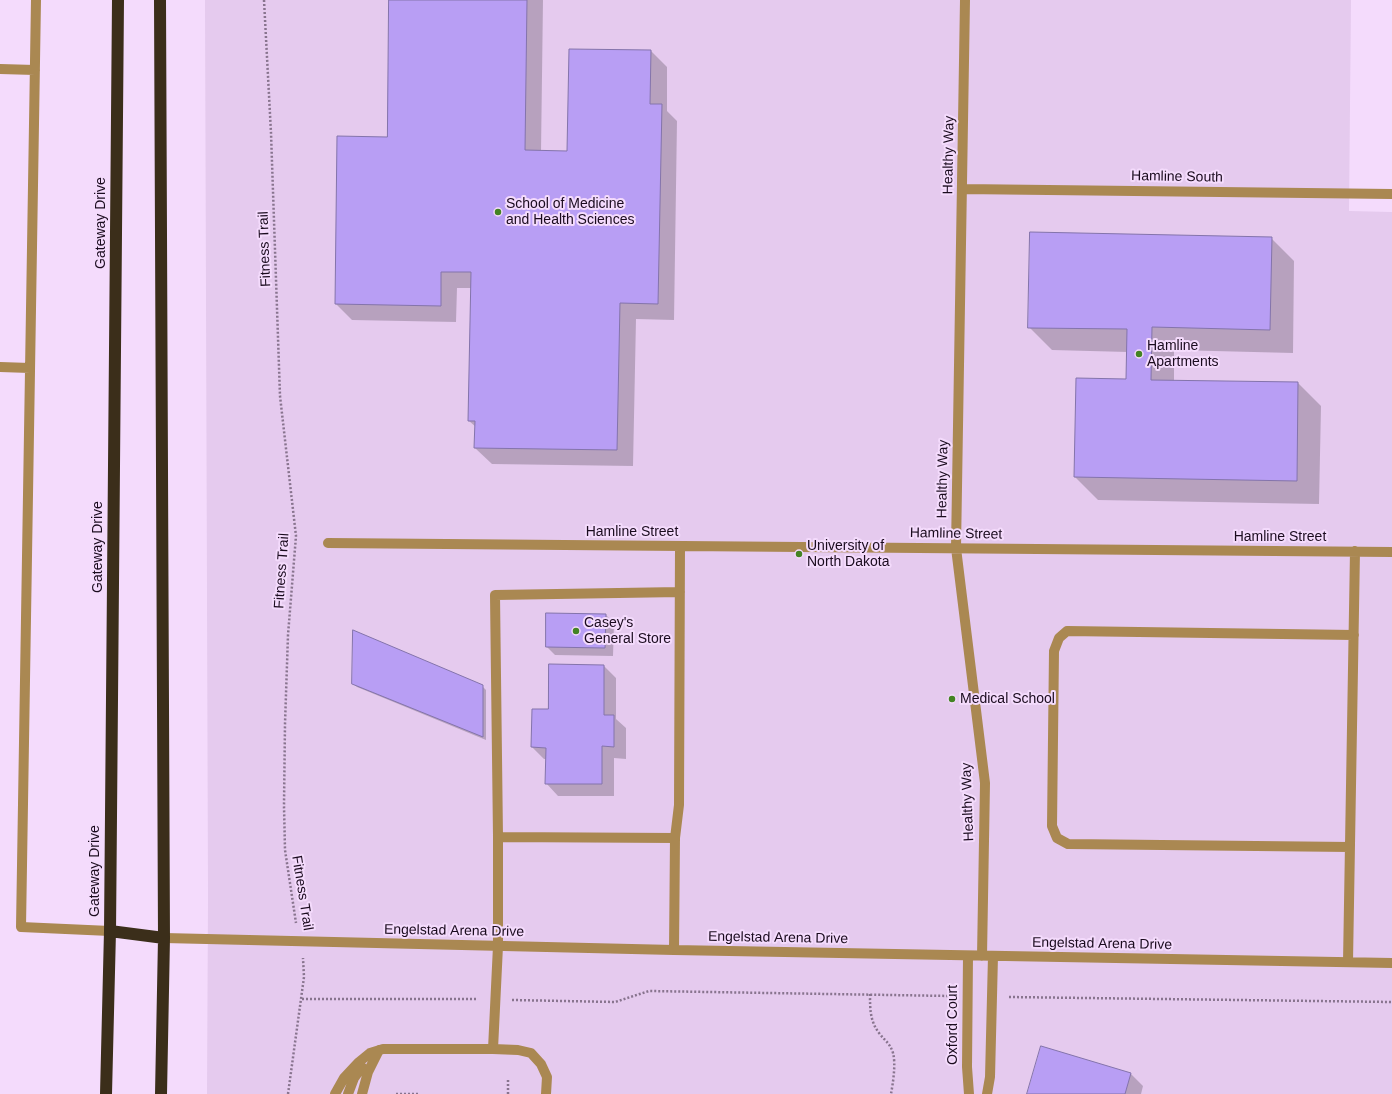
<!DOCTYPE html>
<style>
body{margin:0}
canvas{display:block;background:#f4dbfc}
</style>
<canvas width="1392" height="1094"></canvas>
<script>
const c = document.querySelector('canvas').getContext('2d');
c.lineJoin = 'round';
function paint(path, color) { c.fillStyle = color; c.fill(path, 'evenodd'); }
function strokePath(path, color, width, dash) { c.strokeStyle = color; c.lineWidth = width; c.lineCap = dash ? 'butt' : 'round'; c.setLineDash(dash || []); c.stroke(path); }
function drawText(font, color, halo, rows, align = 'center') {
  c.font = font + ' Arial,sans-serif'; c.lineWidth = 4; c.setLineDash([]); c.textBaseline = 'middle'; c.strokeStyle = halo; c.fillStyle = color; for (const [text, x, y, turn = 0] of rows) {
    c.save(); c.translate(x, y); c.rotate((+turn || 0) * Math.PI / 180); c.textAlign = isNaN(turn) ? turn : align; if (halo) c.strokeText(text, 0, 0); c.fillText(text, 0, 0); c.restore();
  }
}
paint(new Path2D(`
 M205,0H1351L1349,211L1392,212V1094H207L208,897Z`), '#e5caee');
paint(new Path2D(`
 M390,0H543L541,152H568L651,51L667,67V111L677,121L674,320L636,319L633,466L492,464L475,448L476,427L469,421L472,288H457L456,322L352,320L336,304L388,138Z
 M1271,238L1294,261L1293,353L1174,350V381L1298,383L1321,406L1319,504L1098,500L1075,477L1127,380L1128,352L1052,350L1029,327Z
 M547,614L606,615L614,623L613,656L555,655L547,647Z
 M604,666L616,678V719L626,728V759L614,758V796H558L546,783V759H544L532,747L549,710Z
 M353,683L482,686L486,690V740L357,687Z
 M1042,1048L1131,1074L1143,1086L1141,1094H1029Z`), '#0003');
const building = new Path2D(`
 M389,0H527L525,150L567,151L569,49L651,50L650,104H662L658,304L620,303L617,450L474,448L475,421H468L471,272H441V306L335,304L337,136L387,137Z
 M1030,232L1272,237L1270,330L1152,327L1151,380L1298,382L1297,481L1074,477L1076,378L1126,379L1127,329L1028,328Z
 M546,613L606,614L605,648L546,647Z
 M353,630L483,685V737L352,684Z
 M549,664L604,665V715H614V747L602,746V784H545L546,748L531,747L532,709H548Z
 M1041,1046L1131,1073L1125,1094H1027Z`);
paint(building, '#b89ef4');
strokePath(building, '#8474ab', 1);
strokePath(new Path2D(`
 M264,0L271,133L280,396L296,536L288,635L285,724L284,806L285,850L296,923
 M870,994C870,1009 870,1021 879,1033C885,1041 890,1043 893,1053C896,1064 893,1083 891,1094
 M1009,997L1392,1002
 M302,999H477
 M512,1000L615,1002L649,991L950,996
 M288,1094L304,977L303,958
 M396,1094H420
 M508,1094V1080`), '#88748e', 2.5, [2, 2]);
strokePath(new Path2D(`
 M36,0L21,927L110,931
 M965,0L956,548L985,783L982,956
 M0,69L35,70
 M962,189L1392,194
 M0,367L30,368
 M328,543L1392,552
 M498,837L495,595L680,592
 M675,838L679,805L680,546
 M1350,847L1068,844L1057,838L1052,826L1054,651L1059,638L1067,631L1354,635
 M164,938L674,950L1392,963
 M968,956L967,1067L969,1094
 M1348,962L1355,551
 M335,1094L344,1078L359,1062L370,1053L383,1049H493
 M348,1094L354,1078L362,1067
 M362,1094L368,1072L379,1050
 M546,1094L547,1077L541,1064L531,1053L518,1050L493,1049L498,946V837L675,838L674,950
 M987,1094L990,1077L993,956`), '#aa8852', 10);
strokePath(new Path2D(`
 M160,0L164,938L161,1094
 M110,931L164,938
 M106,1094L110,931L118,0`), '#3b2e1a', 12);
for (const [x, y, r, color] of [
 [498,212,4,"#438323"],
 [1139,354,4,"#438323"],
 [799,554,4,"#438323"],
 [576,631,4,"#438323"],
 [952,699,4,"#438323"]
]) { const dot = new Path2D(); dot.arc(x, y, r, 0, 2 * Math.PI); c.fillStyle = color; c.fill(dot); strokePath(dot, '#f4dbfc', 1.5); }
drawText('14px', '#1a0b1e', '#f4dbfc', [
 ["Healthy Way",949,155,-89],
 ["Hamline South",1177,177,1],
 ["Gateway Drive",101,223,-90],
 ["Fitness Trail",265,249,-92],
 ["Healthy Way",943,479,-89],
 ["Hamline Street",632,532],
 ["Hamline Street",956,534,1],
 ["Hamline Street",1280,537],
 ["Gateway Drive",98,547,-90],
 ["Fitness Trail",282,571,-86],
 ["Healthy Way",968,802,-92],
 ["Gateway Drive",95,871,-90],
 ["Fitness Trail",302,893,81],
 ["Engelstad Arena Drive",454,931,1],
 ["Engelstad Arena Drive",778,938,1],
 ["Engelstad Arena Drive",1102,944,1],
 ["Oxford Court",953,1025,-90]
]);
drawText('14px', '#1a0b1e', '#f4dbfc', [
 ["School of Medicine",506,204],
 ["and Health Sciences",506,220],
 ["Hamline",1147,346],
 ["Apartments",1147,362],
 ["University of",807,546],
 ["North Dakota",807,562],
 ["Casey's",584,623],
 ["General Store",584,639],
 ["Medical School",960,699]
], 'left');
</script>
